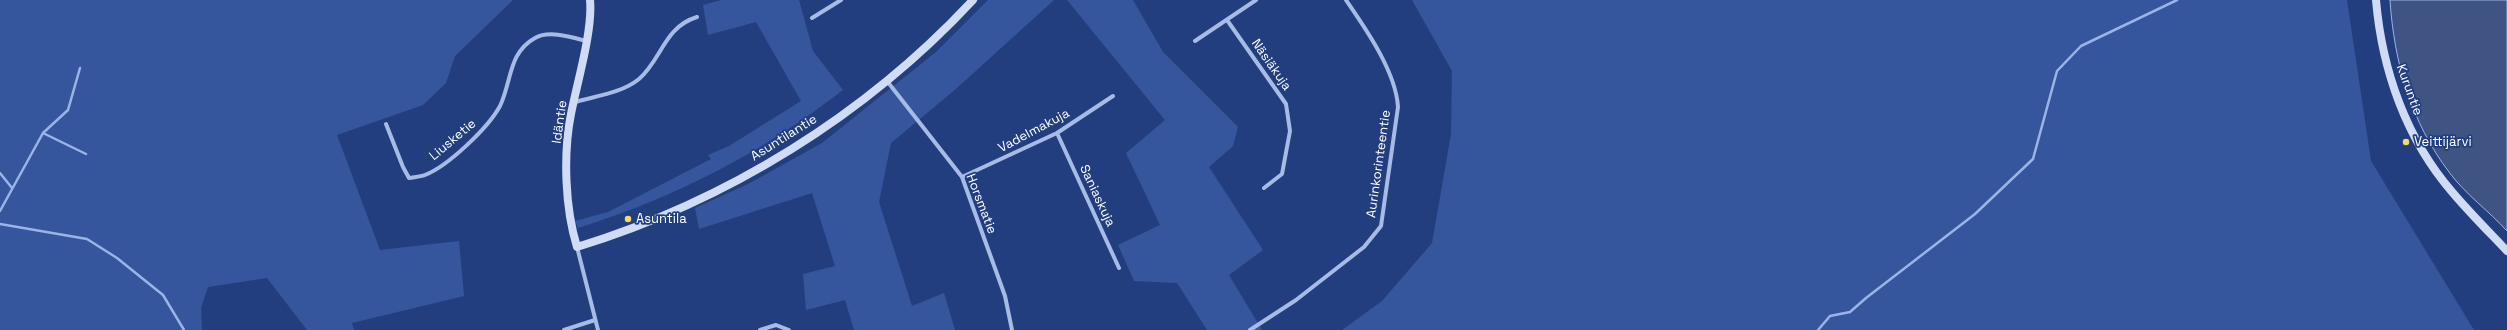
<!DOCTYPE html>
<meta charset="utf-8">
<style>
body{margin:0}
canvas{display:block;background:#223e7e}
</style>
<canvas width="2507" height="330"></canvas>
<script>
const c = document.querySelector('canvas').getContext('2d');
c.lineJoin = 'round';
function paint(path, color) { c.fillStyle = color; c.fill(path, 'evenodd'); }
function strokePath(path, color, width, dash) { c.strokeStyle = color; c.lineWidth = width; c.lineCap = dash ? 'butt' : 'round'; c.setLineDash(dash || []); c.stroke(path); }
function drawText(font, color, halo, rows, align = 'center') {
  c.font = font + ' "Space Grotesk",sans-serif'; c.lineWidth = 3.5; c.setLineDash([]); c.textBaseline = 'middle'; c.strokeStyle = halo; c.fillStyle = color; for (const [text, x, y, turn = 0] of rows) {
    c.save(); c.translate(x, y); c.rotate((+turn || 0) * Math.PI / 180); c.textAlign = isNaN(turn) ? turn : align; if (halo) c.strokeText(text, 0, 0); c.fillText(text, 0, 0); c.restore();
  }
}
paint(new Path2D(`
 M0,0H513L455,56L446,83L423,105L337,135L380,250L459,241L464,296L352,323L354,330H307L267,278L208,287L201,308L202,330H0Z
 M721,0H799L813,51L843,90C762,153 676,197 578,228L575,221L608,212L711,159L708,155L729,146L801,101L756,22L708,35L703,5Z
 M988,0H1054L957,88L891,143L879,202L912,306L944,293L955,330H854L845,300L806,310L803,274L835,266L812,193L699,229L695,208L750,183L822,143L936,52Z
 M1067,0H1133L1163,52L1238,127L1233,146L1209,167L1263,250L1229,275L1262,330H1207L1177,283L1134,281L1118,245L1160,225L1126,153L1165,120Z
 M1412,0H2347L2371,161L2474,330H1342L1382,301L1432,243L1451,134L1452,71Z`), '#35569c');
const water = new Path2D(`
 M2390,0H2507V231C2489,211 2465,194 2449,172C2411,122 2394,62 2390,0Z`);
paint(water, '#3f5483');
strokePath(water, '#9ab4e7', 1);
strokePath(new Path2D(`
 M43,133L86,154
 M0,173L12,188
 M0,211L43,133L68,110L80,68
 M0,224L87,239L117,258L163,295L184,330
 M1818,330L1830,316L1850,312L1866,298L1975,214L2033,159L2057,71L2081,46L2177,0`), '#9ab4e7', 2.5);
strokePath(new Path2D(`
 M812,18L841,0
 M1227,20L1286,104L1290,131L1282,174L1264,188
 M1195,41L1256,0
 M887,81L962,177L1005,296L1012,330
 M575,102C596,96 622,93 639,79C662,59 664,27 697,17
 M386,124L403,167L409,178C414,177 420,177 425,175C448,166 488,128 500,106C512,81 508,53 535,38C549,30 571,37 586,41
 M1057,133L1119,268
 M962,177L1057,133L1113,96
 M577,247L598,330
 M564,330L595,320
 M760,330L776,325L789,330
 M1250,330L1296,300L1364,247L1381,226L1398,107C1396,72 1366,29 1346,0`), '#a6bbe6', 4);
strokePath(new Path2D(`
 M590,0C593,30 577,83 571,114C563,154 565,208 577,247C727,201 866,115 973,0
 M2376,0C2382,70 2406,139 2453,193C2470,213 2489,232 2507,251`), '#d0dcf5', 8);
for (const [x, y, r, color] of [
 [2406,142,4,"#f2dc69"],
 [628,219,4,"#f2dc69"]
]) { const dot = new Path2D(); dot.arc(x, y, r, 0, 2 * Math.PI); c.fillStyle = color; c.fill(dot); strokePath(dot, '#223e7e', 1.5); }
drawText('13px', '#fff', '#223e7e', [
 ["Näsiäkuja",1271,65,55],
 ["Kuruntie",2409,90,70],
 ["Idäntie",560,122,-82],
 ["Vadelmakuja",1034,131,-28],
 ["Asuntilantie",784,138,-32],
 ["Liusketie",453,140,-40],
 ["Aurinkorinteentie",1379,164,-82],
 ["Saniaskuja",1097,196,65],
 ["Horsmatie",981,204,69]
]);
drawText('13px', '#fff', '#223e7e', [
 ["Veittijärvi",2414,142],
 ["Asuntila",636,219]
], 'left');
</script>
